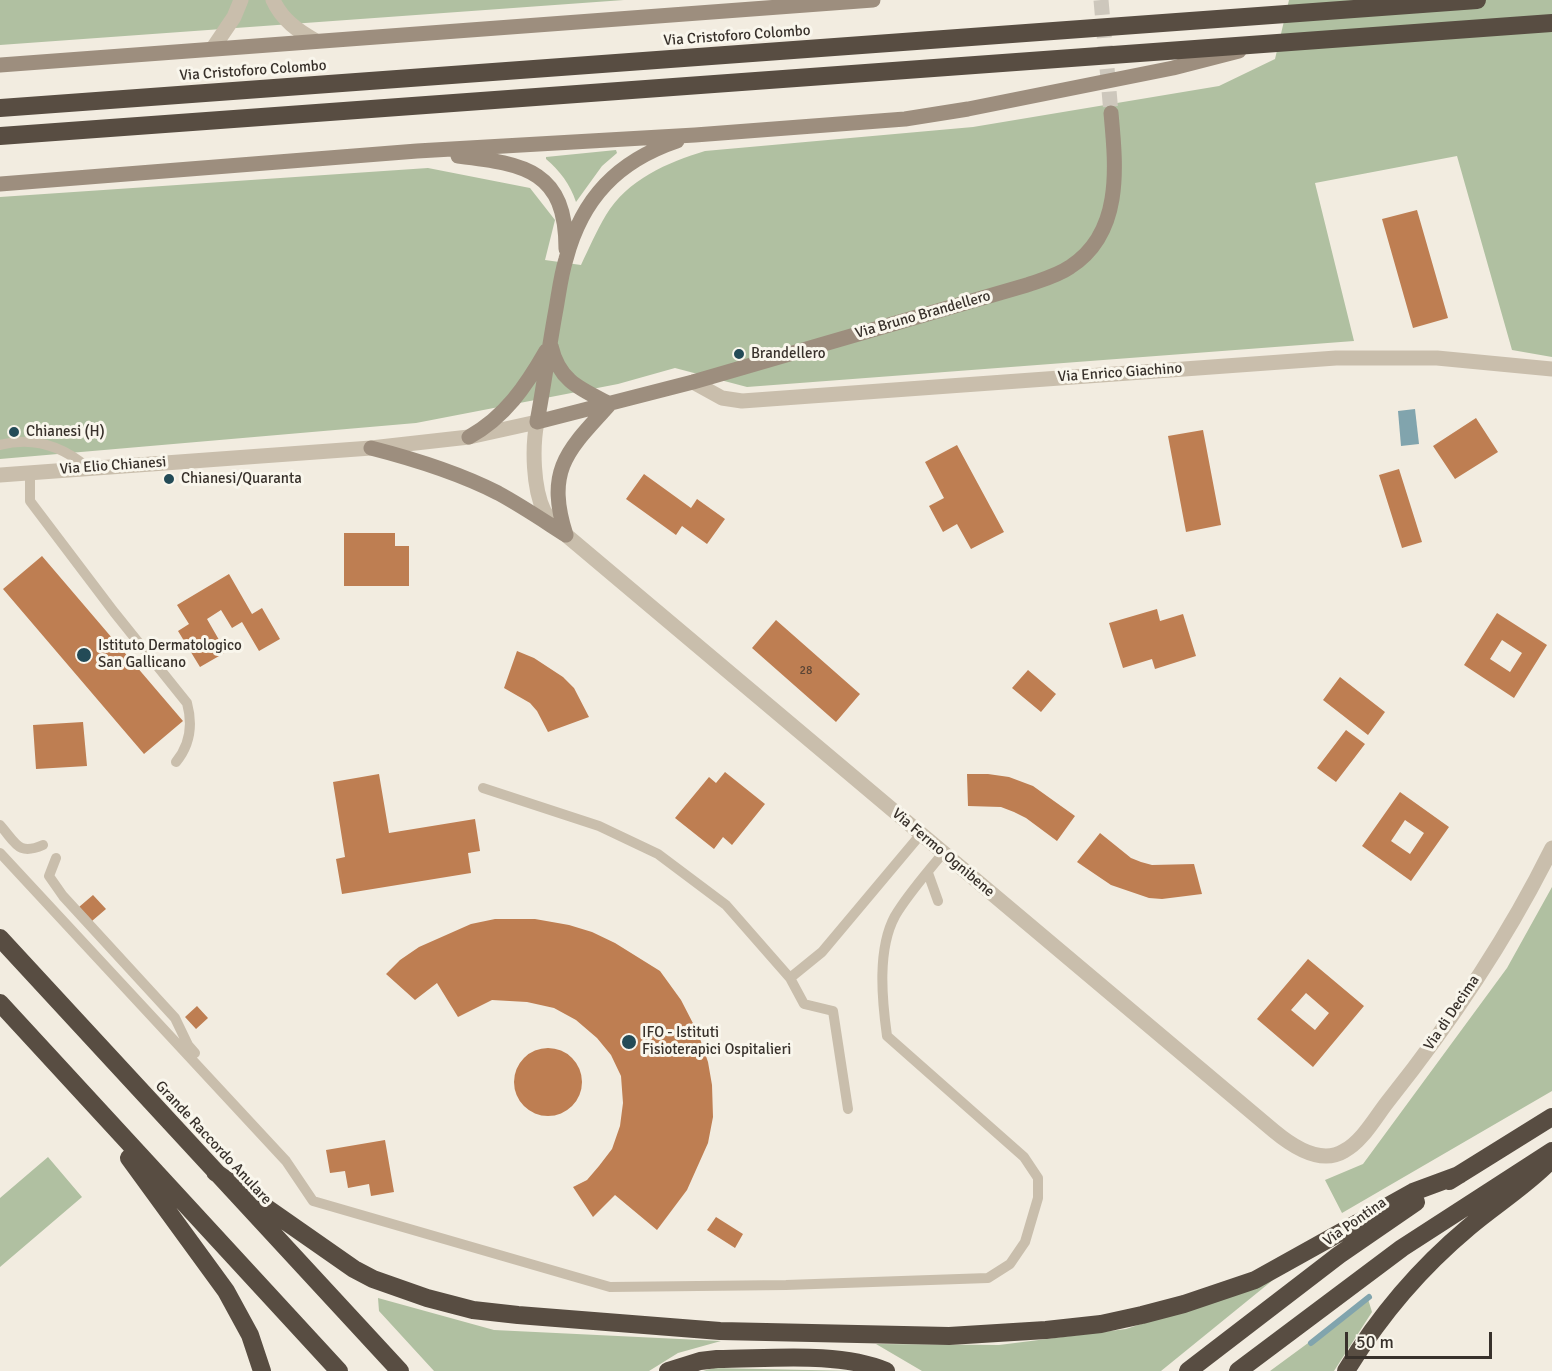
<!DOCTYPE html>
<style>
body{margin:0}
#map{position:relative;width:1552px;height:1371px;overflow:hidden;background:#f2ece0;font-family:Signika,sans-serif}
canvas{display:block}
.scale{position:absolute;left:1345px;top:1332px;width:147px;height:27px;box-sizing:border-box;border:3px solid #38312b;border-top:0;padding-left:8px;font-size:18px;line-height:21px;white-space:nowrap;color:#38312b;-webkit-text-stroke:4px #f9f6ec;paint-order:stroke}
</style>
<div id="map">
<canvas width="1552" height="1371"></canvas>
<div class="scale">50 m</div>
</div>
<script>
const c = document.querySelector('canvas').getContext('2d');
c.lineJoin = 'round';
function paint(path, color) { c.fillStyle = color; c.fill(path, 'evenodd'); }
function strokePath(path, color, width, dash) { c.strokeStyle = color; c.lineWidth = width; c.lineCap = dash ? 'butt' : 'round'; c.setLineDash(dash || []); c.stroke(path); }
function drawText(font, color, halo, rows, align = 'center') {
  c.font = font + ' Signika,sans-serif'; c.lineWidth = 6; c.setLineDash([]); c.textBaseline = 'middle'; c.strokeStyle = halo; c.fillStyle = color; for (const [text, x, y, turn = 0] of rows) {
    c.save(); c.translate(x, y); c.rotate((+turn || 0) * Math.PI / 180); c.textAlign = isNaN(turn) ? turn : align; if (halo) c.strokeText(text, 0, 0); c.fillText(text, 0, 0); c.restore();
  }
}
paint(new Path2D(`
 M0,0H624L0,45Z
 M1289,0H1552V357L1512,350L1457,156L1315,183L1354,341L747,387L675,368L618,384L416,423L0,459V197L428,168L530,188L555,220L545,260L581,265C589,248 597,230 606,215C627,180 668,162 705,151L973,127L1219,86L1275,59Z
 M616,150L617,153L602,166L576,202C570,184 560,171 546,159V157Z
 M1552,887V1091L1342,1213L1325,1180L1363,1164L1507,968Z
 M48,1157L82,1197L0,1267V1198Z
 M1273,1280L1161,1371H922L876,1344L999,1345L1126,1329Z
 M378,1298L494,1330L721,1341L678,1353L649,1371H434L379,1311Z
 M1368,1299L1372,1312L1334,1371H1270Z
 M713,1368L857,1371H858H703Z`), '#b0c0a1');
paint(new Path2D(`
 M1415,409L1419,444L1401,446L1398,411Z`), '#81a4ad');
strokePath(new Path2D(`
 M1311,1343L1369,1297`), '#81a4ad', 6);
paint(new Path2D(`
 M1417,210L1448,318L1413,328L1382,219Z
 M1476,418L1498,452L1455,479L1433,446Z
 M1203,430L1221,525L1186,532L1168,436Z
 M957,445L1004,532L971,549L957,524L943,532L929,506L944,498L925,462Z
 M1399,469L1422,542L1402,548L1379,475Z
 M644,474L691,508L697,499L725,519L707,544L682,526L676,535L626,499Z
 M344,533H395V546H409V586H344Z
 M42,556L183,721L144,754L3,589Z
 M229,574L252,614L262,608L280,639L259,651L242,622L232,628L221,610L207,619L226,652L200,667L178,631L189,624L177,605Z
 M1157,609L1160,621L1183,614L1196,656L1155,669L1152,659L1123,668L1109,623Z
 M1497,613L1547,645L1514,698L1464,665ZM1502,640L1522,653L1510,672L1490,659Z
 M776,620L860,694L836,722L752,648Z
 M517,651L534,658L563,677L574,688L589,717L548,732L537,711L530,703L504,688Z
 M1028,670L1056,694L1041,712L1012,688Z
 M1340,677L1385,712L1368,735L1323,700Z
 M83,722L87,766L36,769L33,725Z
 M1346,730L1365,744L1336,782L1317,768Z
 M725,772L765,804L732,845L723,837L714,849L675,818L709,777L716,783Z
 M379,774L389,833L475,819L480,851L468,853L471,873L342,894L336,859L345,857L333,782Z
 M967,774H988L1009,777L1033,786L1075,816L1057,841L1026,818L1014,812L1001,807L968,806Z
 M1400,792L1449,827L1411,881L1362,846ZM1405,820L1424,833L1410,854L1391,841Z
 M1100,833L1131,858L1141,862L1152,865L1194,864L1202,894L1162,899L1149,898L1111,885L1077,862Z
 M93,895L106,909L92,921L79,907Z
 M495,919H535L569,925L592,932L615,943L660,971L681,1000L698,1033L708,1062L712,1085L713,1117L708,1143L687,1190L657,1230L615,1195L593,1217L573,1187L587,1180L599,1166L612,1149L620,1126L623,1103L621,1076L611,1055L597,1038L576,1020L554,1008L527,1002L492,1000L458,1017L437,983L415,1000L386,974L400,960L419,947L471,924Z
 M1308,959L1364,1006L1313,1067L1257,1019ZM1306,993L1329,1013L1315,1030L1291,1010Z
 M197,1006L208,1018L196,1029L185,1017Z
 M514 1082a34 34 0 1 1 68 0a34 34 0 1 1-68 0Z
 M385,1140L394,1192L371,1196L369,1184L348,1188L345,1171L330,1173L326,1150Z
 M716,1217L743,1234L735,1248L707,1230Z`), '#be7e52');
strokePath(new Path2D(`
 M1101,0L1111,113`), '#cdc7bc', 15, [15, 8]);
strokePath(new Path2D(`
 M0,445C33,436 62,446 87,467
 M30,472V501L36,509L114,612L187,703C193,725 190,745 176,762
 M483,788L599,826L658,854L726,905L790,978L822,952L921,834
 M0,825C16,843 18,856 43,845
 M0,853L286,1161L313,1201L610,1287L786,1285L988,1278L1010,1264L1025,1242L1038,1198V1178L1024,1157L887,1036C882,1000 877,949 895,916C908,894 927,873 943,853
 M56,858L49,876L63,896L175,1018L188,1045L195,1053
 M928,873L938,901
 M790,978L804,1004L833,1011L848,1109`), '#c9beac', 10);
strokePath(new Path2D(`
 M273,0C282,20 298,31 316,41
 M213,48L234,17L241,0
 M693,382L722,398L742,401L1336,358H1437L1552,369
 M0,475L371,448L469,437L537,422C532,447 533,488 544,511C549,520 559,528 566,535L1274,1131C1292,1146 1321,1165 1344,1151C1363,1141 1376,1116 1389,1100C1451,1022 1508,937 1552,848`), '#c9beac', 15);
strokePath(new Path2D(`
 M0,65L873,0
 M677,141C618,161 582,198 566,259C561,275 559,292 556,309C549,347 544,385 537,422L693,382L1027,285C1041,280 1057,276 1070,267C1123,233 1116,167 1111,113
 M458,156C526,164 566,171 566,249
 M0,184L417,151L695,135L905,119L968,109L1173,68L1239,51
 M551,346C559,381 580,389 610,404
 M469,437C505,417 526,386 546,351
 M371,448C414,459 459,473 498,493C522,506 544,521 566,535
 M566,535C545,469 568,450 610,404`), '#9d8e7e', 15);
strokePath(new Path2D(`
 M0,108L1477,0
 M0,136L1552,23
 M0,938L400,1371
 M0,1003L339,1371
 M129,1158L226,1291L250,1335L262,1371
 M215,1172L354,1269L373,1279L427,1298L473,1310L518,1315L720,1331L949,1336L1046,1330L1101,1324L1142,1315L1184,1304L1255,1280L1413,1192L1459,1175
 M1449,1181L1552,1117
 M668,1371L700,1361L717,1359C769,1359 838,1351 886,1371
 M1188,1371L1339,1255L1416,1202
 M1238,1371L1402,1248L1552,1151
 M1346,1371C1379,1316 1420,1268 1469,1227C1495,1205 1524,1187 1548,1163`), '#584d42', 18);
for (const [x, y, r, color] of [
 [739,354,6,"#234b57"],
 [14,432,6,"#234b57"],
 [169,479,6,"#234b57"],
 [84,655,8,"#234b57"],
 [629,1042,8,"#234b57"]
]) { const dot = new Path2D(); dot.arc(x, y, r, 0, 2 * Math.PI); c.fillStyle = color; c.fill(dot); strokePath(dot, '#f9f6ec', 2); }
drawText('12px', '#5a4435', null, [
 ["28",806,671]
]);
drawText('15px', '#38312b', '#f9f6ec', [
 ["Via Cristoforo Colombo",737,36,-4],
 ["Via Cristoforo Colombo",253,71,-4],
 ["Via Bruno Brandellero",923,315,-16],
 ["Via Enrico Giachino",1120,373,-4],
 ["Via Elio Chianesi",113,466,-4],
 ["Via Fermo Ognibene",943,853,40],
 ["Via di Decima",1452,1013,-56],
 ["Grande Raccordo Anulare",213,1143,47],
 ["Via Pontina",1355,1222,-35]
]);
drawText('15px', '#38312b', '#f9f6ec', [
 ["Brandellero",751,354],
 ["Chianesi (H)",26,432],
 ["Chianesi/Quaranta",181,479],
 ["Istituto Dermatologico",98,646],
 ["San Gallicano",98,663],
 ["IFO - Istituti",642,1033],
 ["Fisioterapici Ospitalieri",642,1050]
], 'left');
</script>
